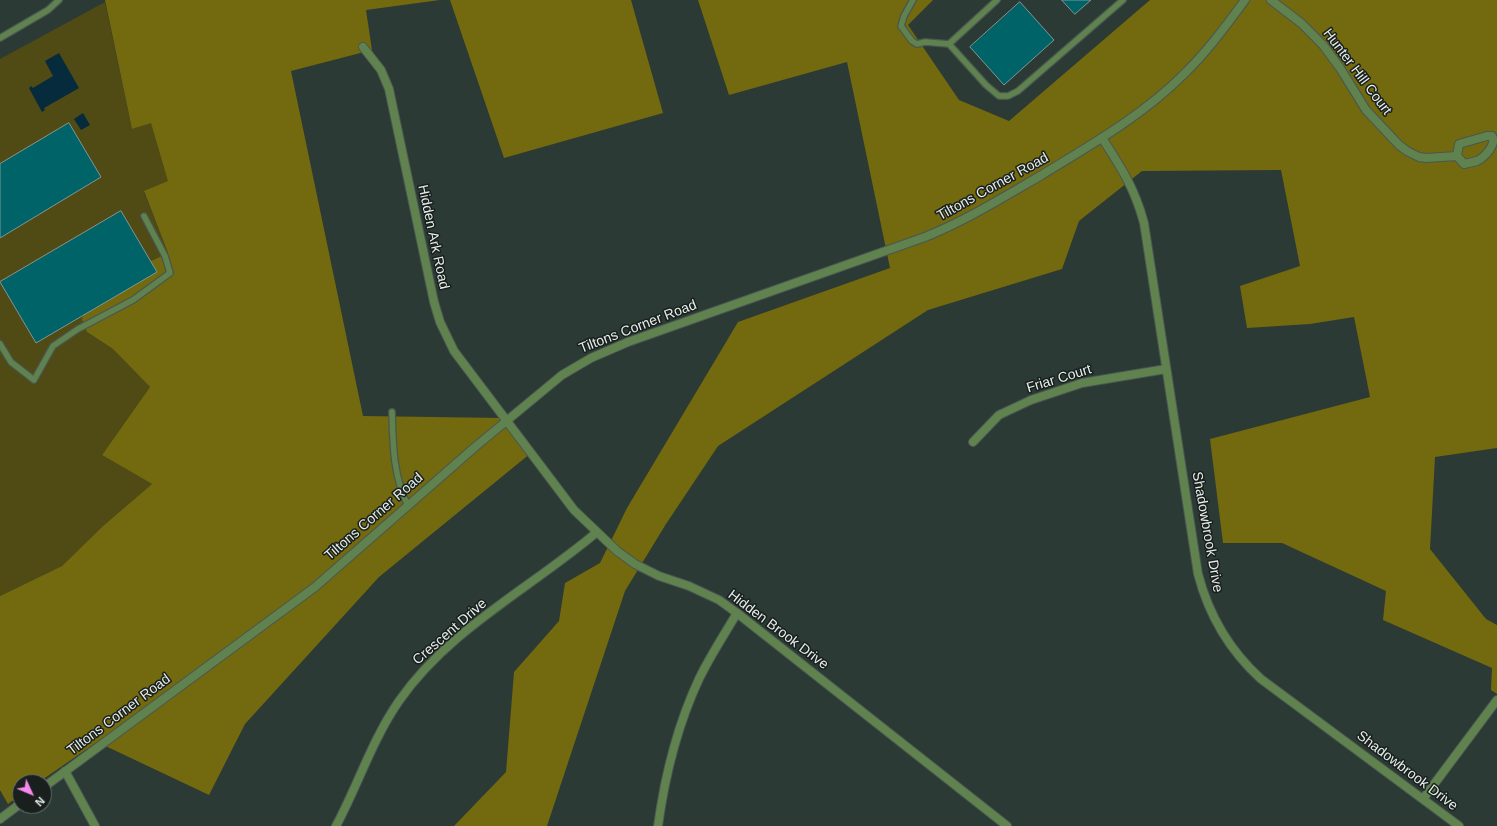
<!DOCTYPE html>
<style>
body{margin:0}
#map{position:relative;width:1497px;height:826px;overflow:hidden;background:#2b3a34;font-family:Helvetica,sans-serif}
canvas{display:block}
.north{position:absolute;left:12px;top:774px;width:40px;height:40px;box-sizing:border-box;background:#191f1c;border:1px solid #6a716e;border-radius:50%;rotate:134deg;font-size:11px;font-weight:700;line-height:16px;text-align:center;color:#e4ede9}
.north::after{content:'';display:block;margin:auto;width:14px;height:18px;background:#f589ef;clip-path:polygon(50% 0,100% 100%,50% 72%,0 100%)}
</style>
<div id="map">
<canvas width="1497" height="826"></canvas>
<div class="north">N</div>
</div>
<script>
const c = document.querySelector('canvas').getContext('2d');
c.lineJoin = 'round';
function paint(path, color) { c.fillStyle = color; c.fill(path, 'evenodd'); }
function strokePath(path, color, width, dash) { c.strokeStyle = color; c.lineWidth = width; c.lineCap = dash ? 'butt' : 'round'; c.setLineDash(dash || []); c.stroke(path); }
function drawText(font, color, halo, rows, align = 'center') {
  c.font = font + ' Helvetica,sans-serif'; c.lineWidth = 3; c.setLineDash([]); c.textBaseline = 'middle'; c.strokeStyle = halo; c.fillStyle = color; for (const [text, x, y, turn = 0] of rows) {
    c.save(); c.translate(x, y); c.rotate((+turn || 0) * Math.PI / 180); c.textAlign = isNaN(turn) ? turn : align; if (halo) c.strokeText(text, 0, 0); c.fillText(text, 0, 0); c.restore();
  }
}
paint(new Path2D(`
 M105,2L132,129L151,122L169,181L144,192L168,253L91,289L87,332L113,349L150,387L102,455L152,484L103,526L62,566L0,596V59Z`), '#504a14');
paint(new Path2D(`
 M105,0H440L366,10L372,50L291,71L363,416L503,418L531,453L379,577L245,724L209,795L97,742L39,782H20V795L8,804L0,790V596L62,566L103,526L152,484L102,455L150,387L113,349L87,332L82,319L91,289L168,253L144,191L168,181L151,123L132,129Z
 M450,0H631L663,113L504,158Z
 M698,0H933L908,25L959,100L1009,121L1150,0H1497V448L1435,457L1430,549L1486,619L1497,625V694L1491,690L1492,668L1383,620L1386,591L1282,543H1223L1210,439L1370,397L1354,317L1310,324L1247,328L1240,286L1300,266L1281,170L1142,171L1079,221L1062,269L928,310L718,446L666,524L625,591L547,826H454L506,772L514,672L559,621L565,583L600,563L627,508L738,322L890,268L847,62L729,95Z`), '#73690f');
paint(new Path2D(`
 M59,53L79,88L44,108L45,110L42,112L29,88L31,86L33,88L53,76L45,61Z
 M83,113L90,125L81,130L74,119Z`), '#052b3c');
const building = new Path2D(`
 M1062,0H1091L1075,14Z
 M1020,2L1054,40L1004,85L970,47Z
 M69,123L101,177L0,238V164Z
 M121,211L157,272L36,343L0,282Z`);
paint(building, '#006367');
strokePath(building, '#829596', 1);
const lane = new Path2D(`
 M913,0L904,16L901,26L912,41L917,44L925,42L949,44L986,85L999,96H1008L1018,91L1123,0
 M0,38L48,10L59,0
 M949,44L997,0
 M0,344L11,362L34,380L53,346L78,329L133,300L170,273L165,256L144,216
 M392,412C393,444 393,476 408,506`);
const street = new Path2D(`
 M1271,0L1301,23L1323,45L1340,68L1366,110L1399,145L1407,151L1419,157L1426,158L1457,156
 M363,47L381,70L389,89L434,302L440,322L454,351L574,510L617,551L635,564L659,576L689,586L719,600L737,613L1007,826
 M1487,136H1492C1497,144 1485,157 1477,161C1473,162 1469,163 1464,164L1457,156L1459,144Z
 M1102,138C1121,167 1135,189 1144,223L1198,574C1209,616 1229,650 1261,679L1459,826
 M973,442L999,415L1031,400L1082,383L1166,369
 M65,771L95,826
 M44,787L315,587L475,447L562,375L591,358L628,342L925,237C965,221 1002,198 1040,176C1089,146 1142,116 1183,75C1206,53 1226,26 1245,0
 M1423,799L1497,700
 M0,819L20,804
 M336,826C358,785 372,740 399,701C449,629 531,588 597,532
 M658,826C665,775 677,726 699,679C710,656 724,635 737,613`);
strokePath(lane, '#495751', 8);
strokePath(street, '#495751', 10);
strokePath(lane, '#60824e', 5.5);
strokePath(street, '#60824e', 8);
drawText('14px', '#e4ede9', '#191f1c', [
 ["Hunter Hill Court",1357,72,53],
 ["Tiltons Corner Road",993,187,-29],
 ["Hidden Ark Road",433,237,78],
 ["Tiltons Corner Road",638,327,-21],
 ["Friar Court",1059,379,-17],
 ["Tiltons Corner Road",374,517,-41],
 ["Shadowbrook Drive",1207,532,80],
 ["Hidden Brook Drive",778,630,37],
 ["Crescent Drive",450,632,-41],
 ["Tiltons Corner Road",119,715,-37],
 ["Shadowbrook Drive",1407,771,37]
]);
</script>
